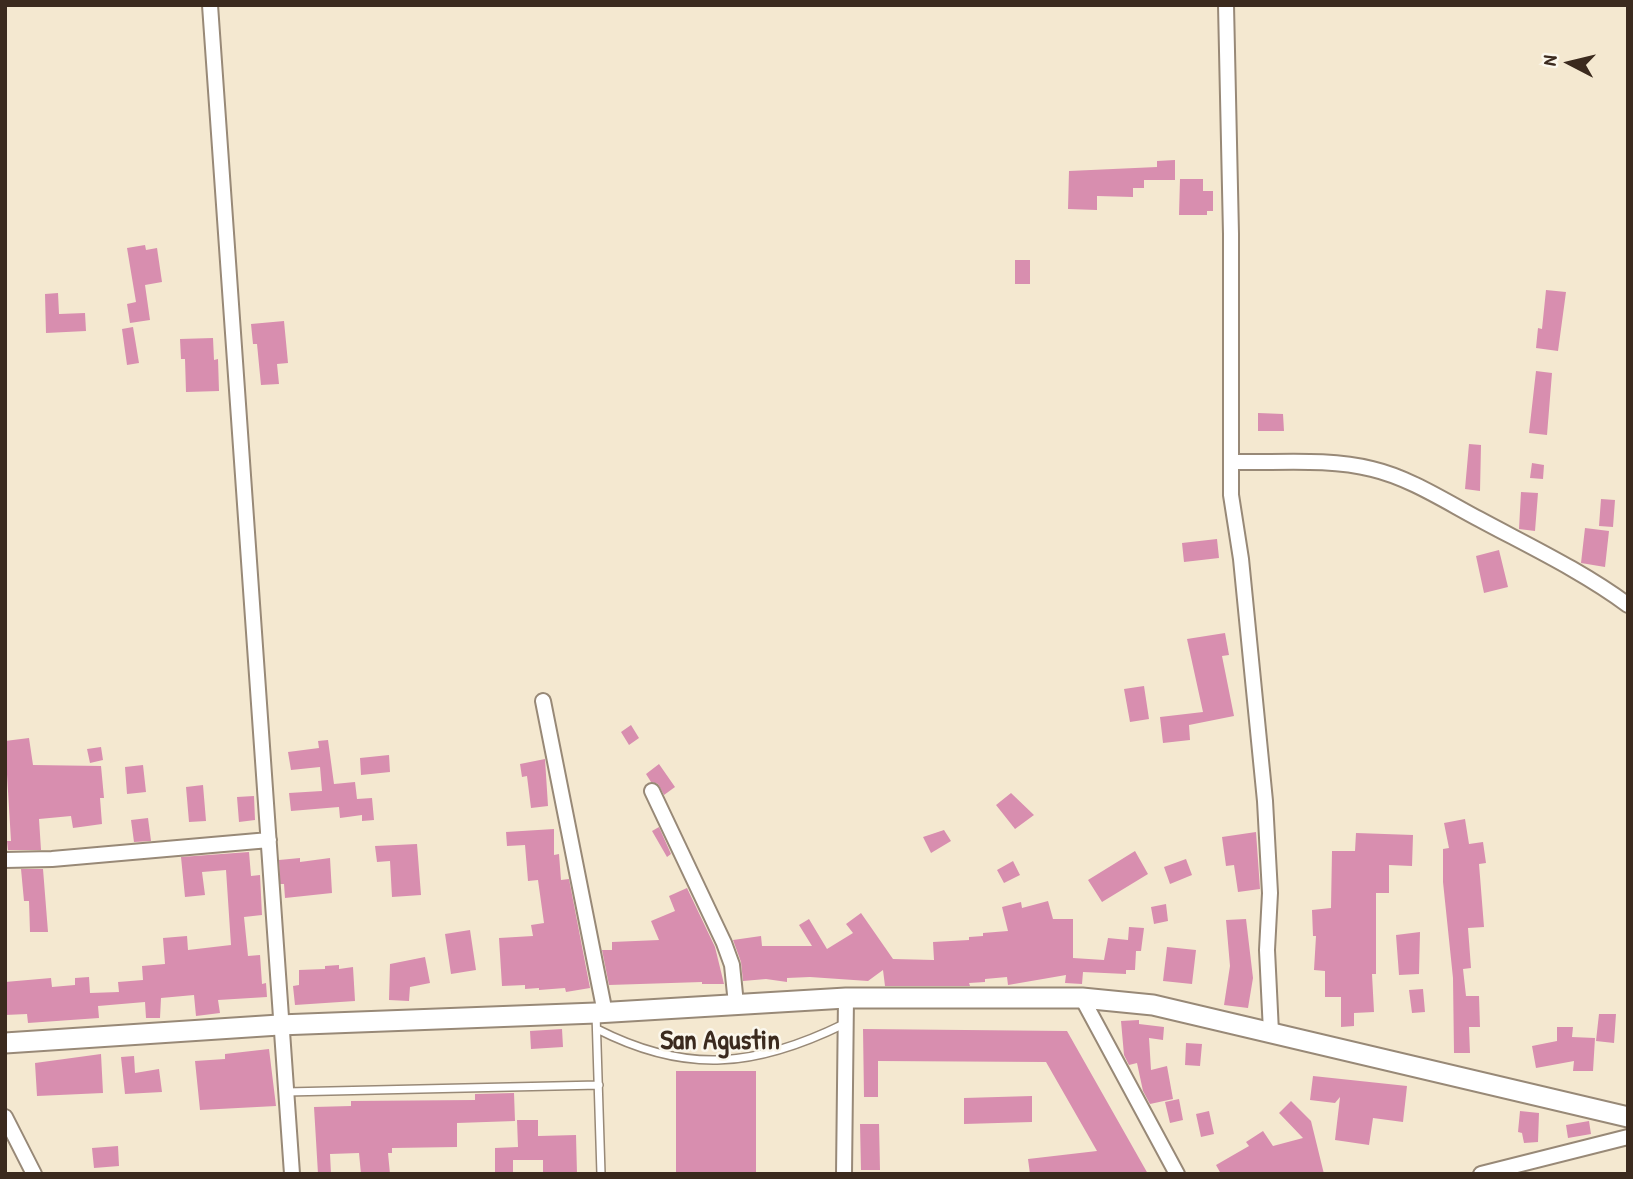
<!DOCTYPE html>
<style>
body{margin:0}
#map{position:relative;width:1633px;height:1179px;overflow:hidden;background:#f4e8d0;font-family:"Patrick Hand",sans-serif}
canvas{display:block}
.frame{position:absolute;inset:0;border:7px solid #3b2a1e;pointer-events:none}
.north{position:absolute;left:1535px;top:28px;width:70px;height:70px;-webkit-text-stroke:5px #fbf7ec;paint-order:stroke;rotate:277deg;font-size:19px;font-weight:700;line-height:28px;text-align:center;color:#3b2a1e}
.north::after{content:'';display:block;margin:auto;width:24px;height:32px;background:#3b2a1e;clip-path:polygon(50% 0,100% 100%,50% 72%,0 100%)}
</style>
<div id="map">
<canvas width="1633" height="1179"></canvas>
<div class="frame"></div>
<div class="north">N</div>
</div>
<script>
const c = document.querySelector('canvas').getContext('2d');
c.lineJoin = 'round';
function paint(path, color) { c.fillStyle = color; c.fill(path, 'evenodd'); }
function strokePath(path, color, width, dash) { c.strokeStyle = color; c.lineWidth = width; c.lineCap = dash ? 'butt' : 'round'; c.setLineDash(dash || []); c.stroke(path); }
function drawText(font, color, halo, rows, align = 'center') {
  c.font = font + ' "Patrick Hand",sans-serif'; c.lineWidth = 5; c.setLineDash([]); c.textBaseline = 'middle'; c.strokeStyle = halo; c.fillStyle = color; for (const [text, x, y, turn = 0] of rows) {
    c.save(); c.translate(x, y); c.rotate((+turn || 0) * Math.PI / 180); c.textAlign = isNaN(turn) ? turn : align; if (halo) c.strokeText(text, 0, 0); c.fillText(text, 0, 0); c.restore();
  }
}
paint(new Path2D(`
 M1175,160V180H1144V188H1133V197L1097,196V210L1068,209L1069,171L1157,167V161Z
 M1180,179H1203V191H1213V211H1207V215H1179Z
 M145,245L146,250L157,248L162,282L145,285L150,320L130,323L127,304L136,302L127,248Z
 M1015,260H1030V284H1015Z
 M1546,290L1566,292L1558,351L1536,348L1538,328L1542,329Z
 M58,293L59,314L85,313L86,331L46,333L45,294Z
 M284,321L288,363L277,364L279,384L261,385L257,344H253L251,324Z
 M133,327L139,363L127,365L122,329Z
 M213,338L214,360L218,359L219,391L186,392L185,359H181L180,339Z
 M1536,371L1552,373L1547,435L1529,433Z
 M1258,413L1283,414L1284,431H1258Z
 M1469,444L1481,445L1480,491L1465,489Z
 M1532,463L1544,465L1543,479L1530,478Z
 M1521,492L1538,493L1535,531L1519,529Z
 M1601,499L1615,500L1613,527L1599,526Z
 M1585,528L1609,531L1605,567L1581,563Z
 M1217,539L1219,558L1184,562L1182,543Z
 M1499,550L1508,587L1484,593L1476,556Z
 M1225,633L1229,655L1222,656L1234,716L1189,725L1190,740L1163,743L1160,717L1203,712L1187,639Z
 M1144,686L1149,719L1130,722L1124,689Z
 M631,725L639,738L629,745L621,732Z
 M29,738L33,765L101,766L104,798H100L102,824L73,828L71,816L39,819L41,850H8L7,841H11L5,741Z
 M328,740L334,784L355,782L357,799L372,798L374,820L362,821V815L340,818L339,807L291,811L289,793L322,791L320,767L291,770L288,752L319,748L318,741Z
 M101,747L103,760L90,763L87,749Z
 M389,755L390,772L361,775L360,758Z
 M545,759L548,806L531,808L527,776L522,777L520,764Z
 M659,764L675,787L664,795L658,784L651,782L646,774Z
 M143,765L146,792L127,794L125,767Z
 M203,785L206,821L189,822L186,787Z
 M1011,793L1034,815L1015,829L996,805Z
 M254,796L255,820L239,822L237,797Z
 M148,818L151,841L134,842L131,820Z
 M1465,819L1469,844L1483,842L1486,863L1479,864L1484,927L1468,928L1471,968L1463,969L1466,996H1479L1480,1027H1469L1470,1053H1454L1453,978L1443,882V849L1449,848L1444,823Z
 M659,827L671,854L667,857L652,831Z
 M554,829V855L559,854L561,880L569,879L590,988L566,992L565,988L539,990V988L525,989V985L502,986L499,938L533,936L531,925L544,923L538,880L528,881L525,845L507,846L506,832Z
 M944,830L951,841L931,853L923,837Z
 M1256,832L1260,889L1238,892L1234,865L1226,866L1222,837Z
 M1356,833L1413,835L1412,866L1389,865V893H1376V974H1372L1374,1012L1354,1013V1026L1341,1027V997H1325V971L1314,970L1316,936H1313L1312,910L1331,908L1332,851H1355Z
 M417,844L421,895L392,897L390,861L377,862L375,846Z
 M1135,851L1148,874L1102,902L1088,880Z
 M249,852L251,876L260,875L262,915L244,917L248,956L260,955L262,984L266,983L267,997L218,1000L220,1013L196,1016L194,995L161,998L160,1018H146L145,1002L98,1006L99,1018L28,1023L27,1014L5,1015V982L51,978L52,987L75,985V978L89,977L90,993L119,992L118,982L143,980L142,966L165,964L163,938L187,936L188,950L231,945L226,870L202,872L205,895L185,897L181,857Z
 M300,858V862L330,858L332,893L285,898L284,884H280L279,860Z
 M1186,859L1192,875L1170,884L1164,867Z
 M1013,861L1020,875L1004,883L997,870Z
 M21,869H43L48,932H30L29,901H24Z
 M687,888L715,947L724,984H702V982L609,985L602,950H612V942L659,940L651,921L675,911L669,896Z
 M1048,901L1053,919H1073V958L1104,960L1108,938L1128,940L1129,927L1144,928L1141,951H1136L1135,970H1126V974L1083,972L1082,984L1065,983L1066,975L1008,985L1007,977L985,979V982L969,983L970,986H885L883,970L868,981L810,977L787,978V982L766,979L743,981L741,962L733,940L761,936L762,946H812L799,925L809,919L827,949L853,933L846,924L861,913L893,959L934,960L933,942L969,940V937L983,936V933L1008,931L1002,907L1021,902L1022,908Z
 M1166,904L1168,921L1154,924L1151,907Z
 M1246,919L1253,978L1248,1008L1224,1005L1230,966L1226,920Z
 M470,930L476,970L451,974L445,934Z
 M1420,932L1419,974L1399,975L1396,935Z
 M1167,947L1196,950L1192,984L1163,981Z
 M425,957L430,983L410,987L409,1001L389,1000L390,964Z
 M339,965V969L353,967L355,1001L295,1005L293,986L299,985V970L325,969V966Z
 M1423,989L1425,1012L1412,1013L1409,990Z
 M1599,1014H1616L1614,1043L1596,1041Z
 M1139,1020V1024L1164,1027L1163,1040L1149,1038L1151,1070L1167,1066L1173,1099L1150,1104L1143,1091L1137,1063L1129,1065L1124,1055L1121,1021Z
 M1557,1027H1573L1572,1037L1595,1038L1593,1071H1573L1574,1061L1536,1068L1532,1046L1557,1041Z
 M562,1029L563,1047L531,1049L530,1031Z
 M863,1029L1067,1031L1148,1174H1030L1028,1159L1097,1151L1046,1062L878,1061V1097H864Z
 M1186,1043L1202,1044L1200,1066L1185,1065Z
 M269,1049L276,1106L200,1110L195,1061L225,1059V1054Z
 M101,1054L103,1093L37,1096L35,1063Z
 M134,1056L135,1073L159,1069L162,1092L125,1094L121,1057Z
 M676,1071H756V1174H676Z
 M1313,1076L1407,1086L1403,1122L1373,1118L1369,1145L1335,1140L1340,1097L1335,1103L1310,1100Z
 M514,1093L515,1121L457,1123V1147L392,1148V1153H388L390,1174H361L359,1153L330,1154L331,1174H318L314,1107L351,1106V1101L475,1100V1094Z
 M1032,1096V1122L964,1124V1098Z
 M1179,1099L1183,1120L1170,1123L1165,1102Z
 M1291,1101L1311,1121L1324,1174H1221L1216,1165L1249,1146L1246,1142L1263,1131L1273,1146L1303,1138L1279,1113Z
 M1209,1111L1214,1134L1201,1137L1196,1114Z
 M1520,1111L1539,1113L1538,1142L1524,1143L1522,1133L1518,1132Z
 M517,1120H538V1136L576,1135L577,1174H543V1160H513V1174H495V1148L518,1147Z
 M1589,1121L1591,1134L1568,1138L1566,1125Z
 M860,1124H879L880,1170H861Z
 M118,1146L119,1166L94,1168L92,1148Z`), '#d88eaf');
const service = new Path2D(`
 M596,1014L601,1174
 M597,1029C687,1075 756,1067 844,1024
 M286,1092L599,1085`);
const minor = new Path2D(`
 M210,5C238,395 262,785 292,1174
 M1226,5L1231,234V495L1241,559L1265,801L1270,893L1267,950L1271,1032
 M1233,462C1278,463 1329,458 1372,469C1410,478 1445,501 1479,519C1529,546 1582,571 1628,605
 M543,701L605,1013
 M652,791L724,943L732,965L736,1004
 M5,860L52,859L269,840
 M1082,998L1177,1174
 M5,1117L34,1174
 M844,1174L846,998
 M1481,1174L1628,1137`);
const secondary = new Path2D(`
 M5,1043L279,1025L596,1013L846,998H1082L1153,1005L1628,1117`);
strokePath(service, '#988977', 10);
strokePath(minor, '#988977', 18);
strokePath(secondary, '#988977', 23);
strokePath(service, '#fff', 7);
strokePath(minor, '#fff', 14);
strokePath(secondary, '#fff', 19);
drawText('bold 28px', '#3b2a1e', '#fbf7ec', [
 ["San Agustin",720,1042]
]);
</script>
